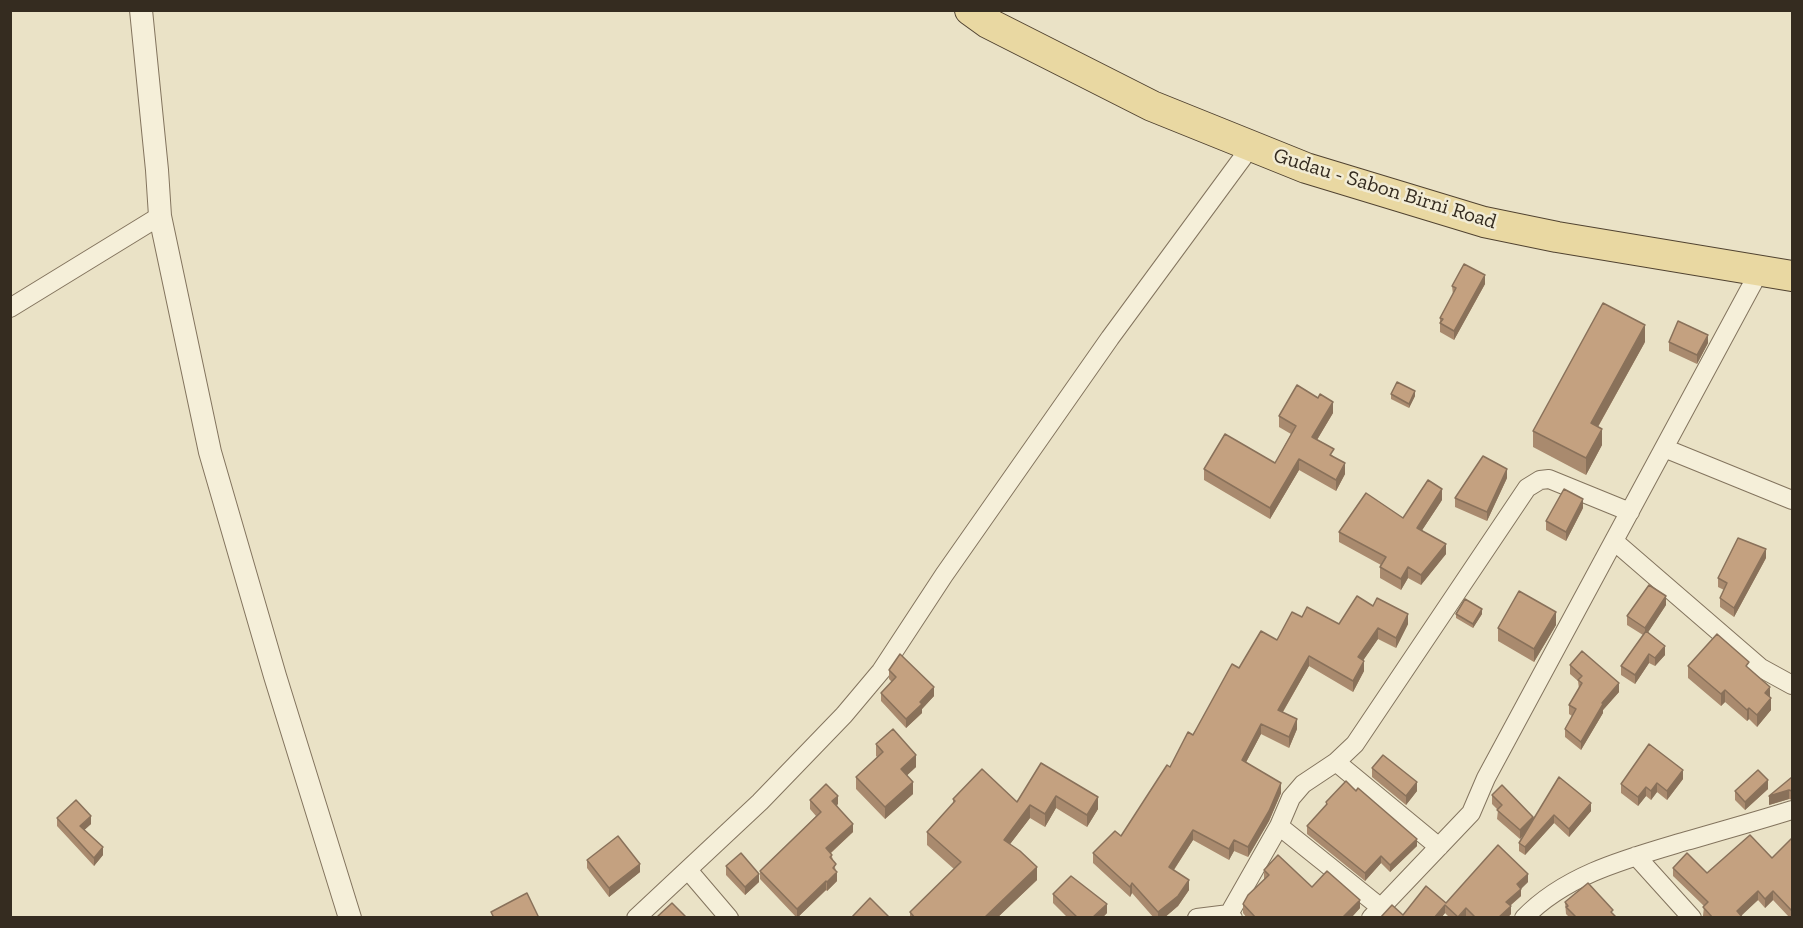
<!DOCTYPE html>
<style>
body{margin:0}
#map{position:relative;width:1803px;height:928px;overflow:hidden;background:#eae2c6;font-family:"Zilla Slab",serif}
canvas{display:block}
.frame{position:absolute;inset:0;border:12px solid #352c20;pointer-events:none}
</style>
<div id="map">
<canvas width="1803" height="928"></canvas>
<div class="frame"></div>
</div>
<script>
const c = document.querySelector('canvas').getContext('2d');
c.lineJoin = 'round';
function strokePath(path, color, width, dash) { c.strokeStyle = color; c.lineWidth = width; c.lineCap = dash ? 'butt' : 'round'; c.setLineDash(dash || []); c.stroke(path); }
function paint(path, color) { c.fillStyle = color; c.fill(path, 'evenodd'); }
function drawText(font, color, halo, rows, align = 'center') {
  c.font = font + ' "Zilla Slab",serif'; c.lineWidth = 5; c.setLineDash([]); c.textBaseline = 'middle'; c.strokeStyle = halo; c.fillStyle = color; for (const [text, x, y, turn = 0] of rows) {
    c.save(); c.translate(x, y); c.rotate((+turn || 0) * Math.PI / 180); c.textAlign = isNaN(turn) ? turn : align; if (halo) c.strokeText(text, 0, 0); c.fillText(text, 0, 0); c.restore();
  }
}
const minor = new Path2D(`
 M10,308L160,216
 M1664,448L1792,500
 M1614,541L1761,668L1792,685
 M1336,762L1439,847
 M1279,826L1380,907
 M1636,856L1692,918
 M688,870L729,918
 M1229,914L1279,826L1291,798L1303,784L1336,762L1355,744L1527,488L1540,480L1549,479L1630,512
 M636,918L760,802L844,715L881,671L944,575L1110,338L1252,145
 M1197,918L1229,914L1233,918
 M1371,918L1471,813L1486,778L1760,270
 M1524,918C1566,874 1629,858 1686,841C1721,831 1757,821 1792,810`);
const tertiary = new Path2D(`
 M141,10L157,170L160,216L210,452L275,676L350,918`);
const primary = new Path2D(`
 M970,10L988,23L1152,106L1306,168L1484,222L1557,237L1792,276`);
strokePath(minor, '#83745e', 20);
strokePath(tertiary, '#83745e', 24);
strokePath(primary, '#514331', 32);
strokePath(minor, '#f5efd9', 18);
strokePath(tertiary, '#f5efd9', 22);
strokePath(primary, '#e9d8a2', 30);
paint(new Path2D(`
 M1485,284L1454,340L1440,332V318L1453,295L1452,286Z
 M1645,342L1598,427L1602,445L1586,475L1533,447V431Z
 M1669,342L1708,343L1697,364L1669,351Z
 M1391,394L1415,396L1409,408L1391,399Z
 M1333,413L1317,440L1334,457L1345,474L1336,491L1299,470L1270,519L1204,480V469L1275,463L1291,434L1279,427V416Z
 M1507,478L1487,521L1455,507V498Z
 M1442,500L1422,530L1446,554L1421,585L1408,578L1401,590L1380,578V567L1381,565L1339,542V532L1403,518Z
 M1583,508L1566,541L1546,530V521Z
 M1766,558L1734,617L1720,607V598L1724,590L1718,587V578Z
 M1666,605L1648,632L1665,655L1655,666L1649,663L1635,684L1621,675V666L1643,635L1627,625V616Z
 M1373,606L1408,624L1396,648L1378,639L1363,660L1364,671L1353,692L1309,666L1283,712L1297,729L1289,748L1261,734L1246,762L1281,793L1269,821L1248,857L1234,851L1229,860L1193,840L1174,870L1189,890L1178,906L1164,918H1154L1132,893L1130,897L1093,863V853L1121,836L1239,668L1277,640L1302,617L1339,624Z
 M1456,614H1482L1473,628L1456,618Z
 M1556,625L1534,662L1498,641V628Z
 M1570,665L1619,692L1603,710V713L1581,750L1565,737V729L1572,716L1569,714V705L1579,689L1578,681L1570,674Z
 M1688,666L1749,669L1770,698L1771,710L1757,727L1749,719L1747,721L1725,702L1721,706L1688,678Z
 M889,670L934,696L922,709V713L906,728L881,701V693L892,682L889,679Z
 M876,744L916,767L907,775L913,794L885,819L856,789V777L877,757L876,756Z
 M1041,763L1098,809L1087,827L1056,808L1045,827L1030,818L1010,844L1037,880L997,918H910V912L954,869L927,845V832L953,804V799L1017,802Z
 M1372,768L1417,791L1406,805L1372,777Z
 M1559,777L1591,811L1569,837L1554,823L1525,855L1519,851V843L1523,835L1520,839L1497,819L1498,810L1492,804V795L1533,820Z
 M1792,777V800L1789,799L1769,805Z
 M1683,779L1667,800L1657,792L1651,800L1646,796L1638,806L1621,793V784Z
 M1768,789L1745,810L1735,800V791Z
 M1356,791L1417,846L1390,872L1381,863L1365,881L1307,834V826L1326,806V802Z
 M810,800L838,804L837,805L853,832L831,853L836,871L837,881L827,891L826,890L797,918L760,879V871L816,816L810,809Z
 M57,818L91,824L84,830L103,855L94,866L57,826Z
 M1792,838V918L1789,917L1773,900L1765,908L1758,900L1741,915L1743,918H1705L1703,916L1704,906L1673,876V868L1707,873L1772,858Z
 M587,860L640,872L609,897L587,868Z
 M726,866L759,882L745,895L726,875Z
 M1264,870L1312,887L1360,908L1351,918H1247L1243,913V904L1264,879Z
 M1528,882L1521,888V896L1510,906L1511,914L1507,918H1468L1466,916L1464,918H1450L1445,913L1441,918H1380L1403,915Z
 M1053,894L1107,913L1102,918H1068L1053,903Z
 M1565,902L1617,918H1570L1566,914Z`), '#a98a6e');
paint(new Path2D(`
 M1485,275V284L1454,340V331Z
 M1645,325V342L1591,439V423Z
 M1708,335V343L1697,364V355Z
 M1415,391V396L1409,408V404Z
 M1333,402V413L1312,448V437Z
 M1602,429V445L1586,475V458Z
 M1299,459V470L1270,519V508Z
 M1345,463V474L1336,491V480Z
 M1507,469V478L1487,521V512Z
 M1442,489V500L1417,538V528Z
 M1583,499V508L1566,541V532Z
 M1446,544V554L1421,585V575Z
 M1766,549V558L1734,617V608Z
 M1408,567V578L1401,590V579Z
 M1666,596V605L1645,637V628Z
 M1482,609V614L1473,628V624Z
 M1556,612V625L1534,662V649Z
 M1408,614V624L1396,648V638Z
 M1378,628V639L1358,668V657Z
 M1665,646V655L1655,666V658Z
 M1649,654V663L1635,684V675Z
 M1309,656V666L1278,720V710Z
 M1364,661V671L1353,692V681Z
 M1619,683V692L1603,710V713L1581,750V742L1602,703Z
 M934,687V696L922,709V713L906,728V719L920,702Z
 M1770,687V699L1765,693Z
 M1725,690V702L1721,706V694Z
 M1771,698V710L1757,727V715Z
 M1749,708V719L1747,721V710Z
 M1297,719V729L1289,748V737Z
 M1261,724V734L1242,770V760Z
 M916,755V767L901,781V769Z
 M1683,770V779L1667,800V791Z
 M1768,780V789L1745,810V802Z
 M913,782V794L885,819V807Z
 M1417,782V791L1406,805V796Z
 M1281,783V793L1269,821L1248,857V847Z
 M1657,783V792L1651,800V791Z
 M1646,787V796L1638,806V797Z
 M1789,790V799L1769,805V796Z
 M838,796V804L832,809V801Z
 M1056,796V808L1045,827V814Z
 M1098,797V809L1087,827V815Z
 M1591,803V811L1569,837V829Z
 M1030,805V818L1004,852V840Z
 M1554,815V823L1525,855V847Z
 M91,816V824L80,834V826Z
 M1533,817V825L1520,839V830Z
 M853,824V832L826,857V848Z
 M1193,830V840L1169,877V867Z
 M1417,839V846L1390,872V865Z
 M1234,840V851L1229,860V849Z
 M103,847V855L94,866V858Z
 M1381,856V863L1365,881V873Z
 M640,864V872L609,897V888Z
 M1037,867V880L997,918H984Z
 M837,872V881L827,891V882Z
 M759,874V882L745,895V887Z
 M1528,874V882L1519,891L1521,889V896L1506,909V902L1517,884Z
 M1189,880V890L1178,906L1164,918H1158V912Z
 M826,881V890L797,918V909Z
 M1132,883V893L1130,897V887Z
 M1758,891V900L1739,918L1737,911Z
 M1773,891V900L1765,908V899Z
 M1360,900V908L1351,918H1342Z
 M1107,904V913L1102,918H1092Z
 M1445,905V913L1441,918H1434Z
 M1511,906V914L1507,918H1498Z
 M1466,908V916L1464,918H1458Z`), '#89715a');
const building = new Path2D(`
 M1464,264L1485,275L1454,331L1440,323L1443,319L1440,318L1456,288L1452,286Z
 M1603,303L1645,325L1591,423L1602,429L1586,458L1533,431Z
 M1678,321L1708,335L1697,355L1669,342Z
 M1397,382L1415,391L1409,404L1391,394Z
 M1297,385L1318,398L1320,394L1333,402L1312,437L1334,449L1330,455L1345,463L1336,480L1299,459L1270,508L1204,469L1225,434L1275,463L1296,426L1279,416Z
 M1483,456L1507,469L1487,512L1455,498Z
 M1428,480L1442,489L1417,528L1446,544L1421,575L1408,567L1401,579L1380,567L1386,557L1339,532L1366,493L1403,518Z
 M1564,489L1583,499L1566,532L1546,521Z
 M1738,538L1766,549L1734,608L1720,598L1727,583L1718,578Z
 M1649,585L1666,596L1645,628L1627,616Z
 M1519,591L1556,612L1534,649L1498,628Z
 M1357,596L1373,606L1377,598L1408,614L1396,638L1378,628L1358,657L1364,661L1353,681L1309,656L1278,710L1297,719L1289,737L1261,724L1242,760L1281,783L1269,811L1248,847L1234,840L1229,849L1193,830L1169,867L1189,880L1178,896L1158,912L1132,883L1130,887L1093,853L1115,831L1121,836L1167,765L1170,767L1188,732L1193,735L1232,664L1239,668L1261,631L1277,640L1292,612L1302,617L1307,607L1339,624Z
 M1465,599L1482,609L1473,624L1456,614Z
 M1646,631L1665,646L1655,658L1649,654L1635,675L1621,666Z
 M1717,634L1749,662L1746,666L1770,687L1765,693L1771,698L1757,715L1749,708L1747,710L1725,690L1721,694L1688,666Z
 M1582,651L1619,683L1602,703L1603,704L1581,742L1565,729L1576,709L1569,705L1582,683L1578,680L1582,676L1570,665Z
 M900,654L934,687L920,702L922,704L906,719L881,693L896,677L889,670Z
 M893,729L916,755L901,769L913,782L885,807L856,777L883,752L876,744Z
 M1649,744L1683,770L1667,791L1657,783L1651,791L1646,787L1638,797L1621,784Z
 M1383,755L1417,782L1406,796L1372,768Z
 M1041,763L1098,797L1087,815L1056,796L1045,814L1030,805L1004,840L1020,851L1037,867L984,918H915L910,912L961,862L927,832L955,801L953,799L982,769L1017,802Z
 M1758,770L1768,780L1745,802L1735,791Z
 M1559,777L1591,803L1569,829L1554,815L1525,847L1519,843Z
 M1792,777V791L1789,790L1769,796Z
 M1346,781L1356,791L1358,788L1417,839L1390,865L1381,856L1365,873L1307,826L1327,804L1326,802Z
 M826,784L838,796L832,801L853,824L826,848L832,855L830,857L836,864L833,868L837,872L827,882L826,881L797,909L760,871L821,812L810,800Z
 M1502,785L1533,817L1520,830L1497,810L1502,805L1492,795Z
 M76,800L91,816L80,826L103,847L94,858L57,818Z
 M1750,835L1772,858L1792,838V911L1773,891L1765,899L1758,891L1737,911L1743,918H1713L1703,907L1708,902L1673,868L1687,853L1707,873Z
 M618,836L640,864L609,888L587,860Z
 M1498,845L1528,874L1517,884L1521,889L1506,902L1511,906L1498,918H1476L1466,908L1458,917L1445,905L1434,918H1380L1392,905L1403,915L1426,886L1446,903Z
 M741,853L759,874L745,887L726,866Z
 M1278,855L1312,887L1327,871L1360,900L1342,918H1256L1243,904L1248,895L1269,875L1264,870Z
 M1071,876L1107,904L1092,918H1078L1053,894Z
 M1588,883L1613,910L1611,912L1617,918H1577L1566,907L1568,906L1565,902Z
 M527,893L539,918H494L491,912Z
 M870,898L890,918H851Z
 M672,903L687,918H660L658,916Z`);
paint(building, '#c4a180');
strokePath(building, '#89715a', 1.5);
drawText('21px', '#352c20', '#f2ecd5', [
 ["Gudau - Sabon Birni Road",1385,189,17]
]);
</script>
